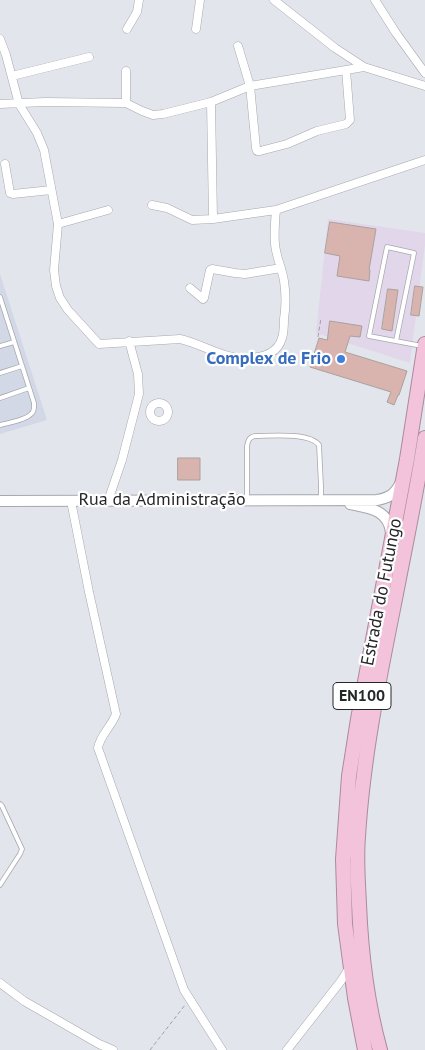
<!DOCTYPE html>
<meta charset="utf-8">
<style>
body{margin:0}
canvas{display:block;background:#e2e5ec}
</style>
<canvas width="425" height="1050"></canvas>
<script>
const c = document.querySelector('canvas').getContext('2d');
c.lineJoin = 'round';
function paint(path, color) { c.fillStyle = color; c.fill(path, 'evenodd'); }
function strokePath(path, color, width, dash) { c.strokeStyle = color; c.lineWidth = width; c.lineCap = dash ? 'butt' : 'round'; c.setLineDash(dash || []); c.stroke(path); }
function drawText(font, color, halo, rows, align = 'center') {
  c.font = font + ' "PT Sans",sans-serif'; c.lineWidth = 4.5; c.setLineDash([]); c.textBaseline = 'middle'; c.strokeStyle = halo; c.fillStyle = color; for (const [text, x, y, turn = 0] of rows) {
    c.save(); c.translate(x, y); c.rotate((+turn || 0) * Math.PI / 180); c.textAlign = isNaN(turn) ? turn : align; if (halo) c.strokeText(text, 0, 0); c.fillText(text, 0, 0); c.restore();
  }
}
paint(new Path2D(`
 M0,274L47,420L0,434Z`), '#d3d8e6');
paint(new Path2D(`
 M328,219L425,233V244L410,363L316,333Z`), '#e2d6ea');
const building = new Path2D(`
 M330,222L376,229L369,270H370L369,281L337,276L340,256L325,253Z
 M415,286L423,287L419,316L411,315Z
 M388,289L398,290L392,331L382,329Z
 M330,321L362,326L360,337L350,336L345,352L407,371L399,395H398L394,405L387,402L391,392L310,367L319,338L327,340Z
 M178,458H200V480H178Z`);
paint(building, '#d9b4ae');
strokePath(building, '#a9a19f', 1);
const lane = new Path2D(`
 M0,297L34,403C34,407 35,411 31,414C26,420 8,423 0,425
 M396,341L414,253L387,247L369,336L422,346
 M0,346L14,342
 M0,373L22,366
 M0,398L29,388
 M247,500V446C248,441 249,437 255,436C270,436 309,432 319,445L321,486V499
 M0,804L2,806L22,849L20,854L0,885`);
const street = new Path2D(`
 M274,0L335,48L364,67L425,86
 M375,0L396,33L425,73
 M127,29L137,12L139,0
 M196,29L200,0
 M0,39L6,55L19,104L37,133L44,150L58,224L54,270L56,286L60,298L68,310L99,344L180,339C199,343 219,356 238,358C255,359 277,357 282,338C284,332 284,325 284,319C286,306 286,294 284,281C282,268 276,257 275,244C274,233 275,221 276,210
 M238,46L250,86L256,148L257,151H260L287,144L317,131L346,124L350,120L346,70
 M126,71V103
 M12,76L89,57
 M211,102L213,219
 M0,104L45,102L126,103L142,111L153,115L163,114L211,102L250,86L364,67
 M5,164L10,193L13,194L51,190
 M152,205L167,208L192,220L213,219L276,210L425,160
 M58,224L108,210
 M190,288L203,299L204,298L210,270L212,269L235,273L245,274L281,268
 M150 412a9 9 0 1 1 18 0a9 9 0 1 1-18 0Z
 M71,501L89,592L116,714C112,726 100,735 98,748L184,990L222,1050
 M108,501L122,460L139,394L138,374L129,341
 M0,983L24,1001L99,1044L113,1050
 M287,1050L341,981L349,968`);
const secondary = new Path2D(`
 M0,501L377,500C389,498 395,494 400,484
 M350,504C370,508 389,510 391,533`);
const highway = new Path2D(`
 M365,1050L355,998L345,924L343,859L349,776L358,719L407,459L425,344
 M380,1050C367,1003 361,953 359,904C358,882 356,859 358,837C363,755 380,674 396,594C406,542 417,490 425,438`);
strokePath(lane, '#a6a8af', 5.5);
strokePath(street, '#a6a8af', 9);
strokePath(secondary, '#a6a8af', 12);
strokePath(highway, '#ab8b9c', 16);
strokePath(new Path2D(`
 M318,337L321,318
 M150,1050L185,1005`), '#9ea1a6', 1, [4, 2.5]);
strokePath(lane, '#fff', 4);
strokePath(street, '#fff', 8);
strokePath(secondary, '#fff', 10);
strokePath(highway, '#f3c2db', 14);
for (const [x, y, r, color] of [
 [341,359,5,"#3f7fe0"]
]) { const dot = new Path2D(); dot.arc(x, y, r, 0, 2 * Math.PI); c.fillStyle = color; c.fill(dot); strokePath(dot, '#fff', 2); }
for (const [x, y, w] of [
 [362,696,58]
]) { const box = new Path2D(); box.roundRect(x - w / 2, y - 13.5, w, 27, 4); c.fillStyle = '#fff'; c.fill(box); strokePath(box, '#252628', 1); }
drawText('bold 16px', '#252628', null, [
 ["EN100",362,696]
]);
drawText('bold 18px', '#366cbe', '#fff', [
 ["Complex de Frio",331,359]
], 'right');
drawText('18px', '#252628', '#fff', [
 ["Rua da Administração",162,500],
 ["Estrada do Futungo",382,592,-79]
]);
</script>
